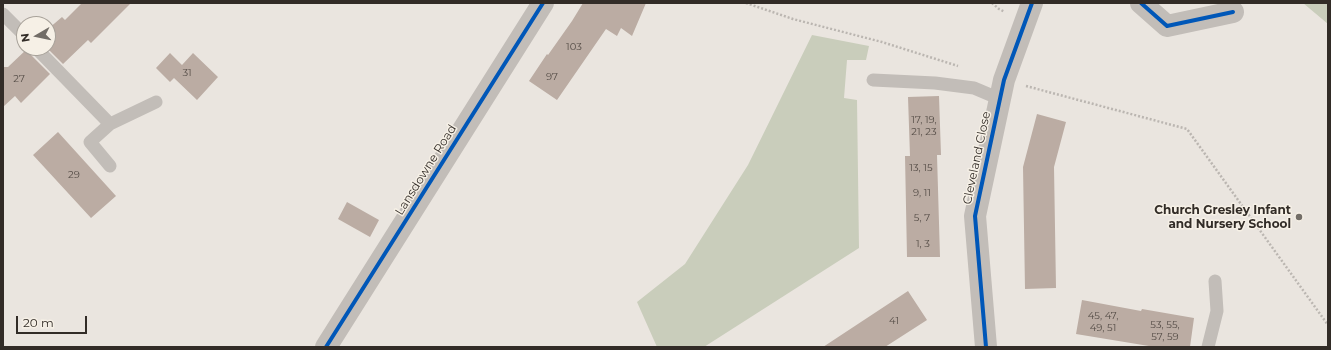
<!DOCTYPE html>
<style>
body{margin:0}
#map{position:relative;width:1331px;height:350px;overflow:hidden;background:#eae5df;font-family:Montserrat,sans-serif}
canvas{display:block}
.frame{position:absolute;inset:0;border:4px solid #322c27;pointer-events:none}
.north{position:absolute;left:16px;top:16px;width:40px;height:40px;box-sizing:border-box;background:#f6f0e6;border:1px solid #a8a29a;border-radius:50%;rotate:261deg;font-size:11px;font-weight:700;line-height:16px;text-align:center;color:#322c27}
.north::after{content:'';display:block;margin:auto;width:14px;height:18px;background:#726d67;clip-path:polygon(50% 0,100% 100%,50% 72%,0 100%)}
.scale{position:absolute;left:16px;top:316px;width:71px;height:18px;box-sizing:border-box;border:2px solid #322c27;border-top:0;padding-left:5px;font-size:12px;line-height:14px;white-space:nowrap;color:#322c27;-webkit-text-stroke:3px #f6f0e6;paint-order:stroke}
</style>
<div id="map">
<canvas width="1331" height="350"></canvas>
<div class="frame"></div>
<div class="north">N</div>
<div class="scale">20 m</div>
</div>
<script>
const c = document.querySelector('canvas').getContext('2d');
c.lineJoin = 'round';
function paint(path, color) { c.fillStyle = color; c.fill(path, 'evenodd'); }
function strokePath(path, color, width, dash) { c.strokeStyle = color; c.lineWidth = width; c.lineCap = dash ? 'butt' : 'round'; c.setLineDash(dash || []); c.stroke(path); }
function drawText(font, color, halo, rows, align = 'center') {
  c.font = font + ' Montserrat,sans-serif'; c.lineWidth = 3; c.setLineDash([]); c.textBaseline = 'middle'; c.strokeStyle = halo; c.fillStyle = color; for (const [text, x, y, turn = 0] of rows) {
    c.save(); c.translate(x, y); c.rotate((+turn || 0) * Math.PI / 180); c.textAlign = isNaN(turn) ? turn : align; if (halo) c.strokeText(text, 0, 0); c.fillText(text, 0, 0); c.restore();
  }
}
paint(new Path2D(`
 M1303,3H1328V24Z
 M812,35L869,46L866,60H847L844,98L857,100L859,248L704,347H657L637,302L685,264L748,165Z`), '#c9cdbb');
paint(new Path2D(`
 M82,3H131L91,43L88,40L63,64L47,48L48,29L62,17L65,20Z
 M583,3H646L632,36L621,28L617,36L606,29L557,100L529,81L547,54L548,55L572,21Z
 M28,48L30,54L50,74L21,103L15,96L3,107V67H8Z
 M170,53L182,65L193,53L218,77L197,100L174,78L170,82L156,68Z
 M939,96L941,155H937L940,257H907L905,156H910L908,97Z
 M1037,114L1066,122L1054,167L1056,288L1025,289L1023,167Z
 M58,132L116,196L91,218L33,155Z
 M347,202L379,220L370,237L338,219Z
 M908,291L927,320L885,347H823Z
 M1082,300L1141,311L1142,309L1194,318L1190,347H1155L1076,334Z`), '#bbaca3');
strokePath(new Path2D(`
 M746,3L793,19L882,42L958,66
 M992,3L999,9L1005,12
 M1026,86L1187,129L1328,325`), '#bbb6b1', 2.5, [2, 2]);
strokePath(new Path2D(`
 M3,14L24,35
 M36,48L110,124
 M873,80L935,83L974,88L1000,99
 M110,166L90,142L110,124L156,102
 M1208,347L1217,311L1215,281`), '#c2bdb8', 13);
strokePath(new Path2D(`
 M1141,3L1167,26L1233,12
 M326,347L543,3
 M986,347L975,216L1004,80L1032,3`), '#c2bdb8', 22);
strokePath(new Path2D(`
 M1141,3L1167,26L1233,12
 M326,347L543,3
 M986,347L975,216L1004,80L1032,3`), '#0057b8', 4);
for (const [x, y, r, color] of [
 [1299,217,4,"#726d67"]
]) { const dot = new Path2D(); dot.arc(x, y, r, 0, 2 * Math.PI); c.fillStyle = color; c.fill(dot); strokePath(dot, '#f6f0e6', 1.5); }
drawText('10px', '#544c46', null, [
 ["103",574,47],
 ["31",187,73],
 ["97",552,77],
 ["27",19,79],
 ["17, 19,",924,120],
 ["21, 23",924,132],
 ["13, 15",921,168],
 ["29",74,175],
 ["9, 11",922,193],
 ["5, 7",922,218],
 ["1, 3",923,244],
 ["45, 47,",1103,316],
 ["49, 51",1103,328],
 ["41",894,321],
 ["53, 55,",1165,325],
 ["57, 59",1165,337]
]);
drawText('12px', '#322c27', '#f6f0e6', [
 ["Cleveland Close",977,158,-78],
 ["Lansdowne Road",426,170,-58]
]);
drawText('bold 12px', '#322c27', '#f6f0e6', [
 ["Church Gresley Infant",1291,210],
 ["and Nursery School",1291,224]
], 'right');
</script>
